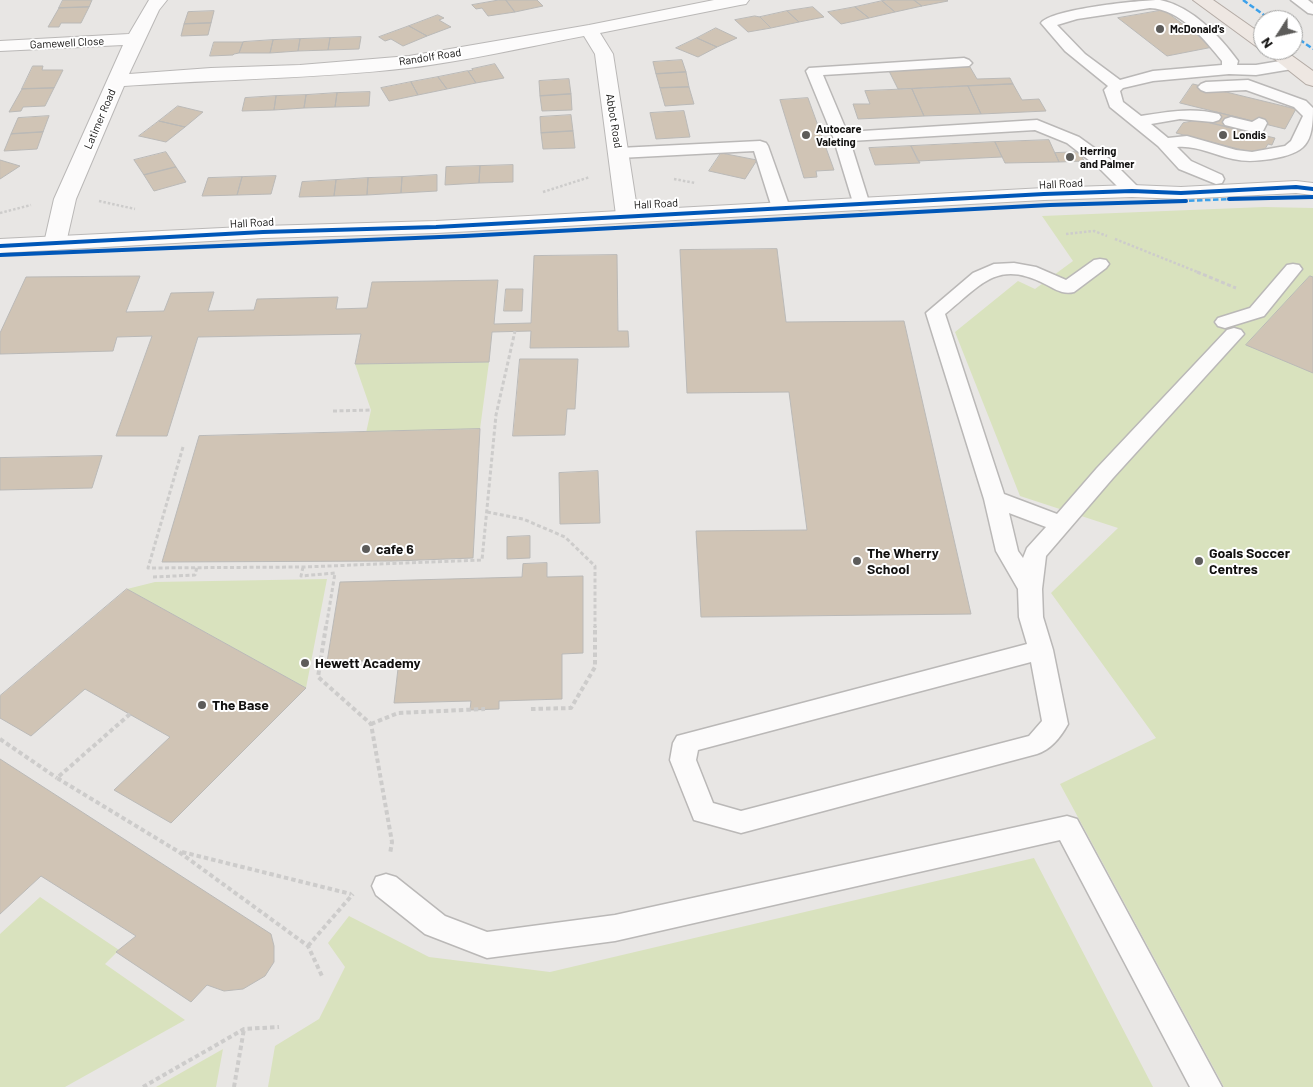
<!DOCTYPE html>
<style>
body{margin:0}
#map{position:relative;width:1313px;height:1087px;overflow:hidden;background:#e8e6e4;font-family:Barlow,sans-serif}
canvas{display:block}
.north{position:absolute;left:1253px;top:10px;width:50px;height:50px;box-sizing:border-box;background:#fff;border:1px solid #a0a09f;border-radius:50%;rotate:235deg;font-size:14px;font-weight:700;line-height:20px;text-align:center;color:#121110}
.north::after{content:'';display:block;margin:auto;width:18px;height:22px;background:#5d5c5a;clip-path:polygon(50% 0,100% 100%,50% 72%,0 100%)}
</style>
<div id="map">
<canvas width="1313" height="1087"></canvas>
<div class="north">N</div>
</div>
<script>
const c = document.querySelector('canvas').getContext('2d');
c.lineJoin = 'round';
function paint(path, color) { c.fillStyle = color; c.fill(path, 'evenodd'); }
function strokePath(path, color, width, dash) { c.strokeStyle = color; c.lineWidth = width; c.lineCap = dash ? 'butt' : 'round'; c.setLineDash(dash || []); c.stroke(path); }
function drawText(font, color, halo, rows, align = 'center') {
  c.font = font + ' Barlow,sans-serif'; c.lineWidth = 4; c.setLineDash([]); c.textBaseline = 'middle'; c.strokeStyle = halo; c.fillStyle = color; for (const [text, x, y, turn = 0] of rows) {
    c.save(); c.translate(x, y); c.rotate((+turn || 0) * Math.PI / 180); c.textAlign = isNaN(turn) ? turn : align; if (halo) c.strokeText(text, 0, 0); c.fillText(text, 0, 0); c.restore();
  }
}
paint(new Path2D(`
 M1264,207L1313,208V1087H1224L1060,784L1156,738L1051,593L1118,528L1020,496L955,332L1018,281L1035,289L1073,261L1042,216Z
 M489,362L480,429L366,433L371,410L355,364Z
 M327,579L306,688L127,589L155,582Z
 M1034,858L1153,1087H268L275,1046L319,1019L345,967L328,943L349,916L429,957L550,972Z
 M40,897L119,950L105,964L185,1020L65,1087H0V934Z
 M223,1049L216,1087H156Z`), '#d9e2be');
const building = new Path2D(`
 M63,0H92L89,7L59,8Z
 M499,0H506L515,12L488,16L482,8L476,9L472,5Z
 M506,0H537L543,6L515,12Z
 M887,0H914L922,6L895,12L882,1Z
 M914,0H947L948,1L922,6Z
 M882,1L895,12L869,18L855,7Z
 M89,7L81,23H61L59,27H48L59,8Z
 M813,7L824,17L799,22L787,11Z
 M855,7L869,18L841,24L828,12Z
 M1164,10L1213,47L1167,56L1118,18Z
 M214,11L211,23L184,24L188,12Z
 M787,11L799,22L771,28L760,17Z
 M438,15L444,18L439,20L451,27L427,36L409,26Z
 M755,16L760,17L771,28L748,32L735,20Z
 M211,23L208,35L181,36L184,24Z
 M409,26L427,36L403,46L391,39L385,41L379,37Z
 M716,28L737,38L717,47L697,38Z
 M361,37L359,49L328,50L330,38Z
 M330,38L328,50L298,51L300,39Z
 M697,38L717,47L698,57L676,48Z
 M300,39L298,51L270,53L273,40Z
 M273,40L270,53H239L243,42Z
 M214,42H243L239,53L234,54L233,55L210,56Z
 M682,60L686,72L656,74L653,62Z
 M495,64L504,78L476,83L468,71L473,70L472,69Z
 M33,66H43L42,70H63L54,88L22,89Z
 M970,67L977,79L1010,78L1013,84L898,89L889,71Z
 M468,71L476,83L447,89L438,77Z
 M686,72L689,87L660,88L656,74Z
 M438,77L447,89L418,95L411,82Z
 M569,79L571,94L540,96L539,81Z
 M411,82L418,95L389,101L381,88Z
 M1013,84L1022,100L1039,99L1046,111L981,114L968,86Z
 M1193,84L1296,109L1285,129L1180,103Z
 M968,86L981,114L924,116L912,89Z
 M689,87L694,104L665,106L660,88Z
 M54,88L45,106L23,107L21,111L9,112L22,89Z
 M912,89L924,116L858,119L853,104H870L865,91Z
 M370,92L369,106L335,107L337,93Z
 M337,93L335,107L304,108L306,95Z
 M571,94L572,110L542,111L540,96Z
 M306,95L304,108L274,110L276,96Z
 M276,96L274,110L242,111L245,98Z
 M808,98L834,170L816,171L817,177L804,178L780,100Z
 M178,106L203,112L185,127L159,121Z
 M684,111L690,137L656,139L650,113Z
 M1216,112L1248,120L1243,131L1210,123Z
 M571,115L573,131L541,133L540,117Z
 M49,116L43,132L11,134L18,118Z
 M1199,120L1275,138L1272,145L1268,144L1265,149L1250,152L1176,133L1183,123Z
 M159,121L185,127L166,142L139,136Z
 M573,131L575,148L543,149L541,133Z
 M43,132L37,149L4,151L11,134Z
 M1049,140L1059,162L1005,163L995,142Z
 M995,142L1002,157L918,161L911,146Z
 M911,146L920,163L875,165L869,148Z
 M166,152L176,167L144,175L134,160Z
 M1080,152L1084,161L1059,162L1055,153Z
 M721,153L757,160L745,179L709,171Z
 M0,160L20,166L0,179Z
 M513,165V182L479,183L480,166Z
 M480,166L479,183L445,185L446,167Z
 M176,167L186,182L154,191L144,175Z
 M437,175V191L401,193L402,177Z
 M276,176L271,194L237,195L242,177Z
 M242,177L237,195L202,196L208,178Z
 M402,177L401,193L367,195L368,178Z
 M368,178L367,195L334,196L336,180Z
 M336,180L334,196L299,197L302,182Z
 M777,249L786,322L904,321L971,614L701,617L696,531L807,530L789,392L687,393L680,250Z
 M617,255L618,331H628L629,347L530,348L531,331L492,332L489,362L355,364L361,334L198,337L167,436H116L152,336L117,337L113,351L0,354V333L26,277L140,276L126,312L164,311L171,293L214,292L208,311L254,310L257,299L338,297L336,309L367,308L372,282L498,280L494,324L531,323L534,256Z
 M1310,276L1313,277V373L1246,345Z
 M506,289H523L522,311H504Z
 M520,359H578L575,409H567L565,435L513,436Z
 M480,429L473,558L394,561L162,562L199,436Z
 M102,456L92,488L0,490V458Z
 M598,471L600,523L560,524L559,473Z
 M530,536V558L507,559V537Z
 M547,563V577L583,576V653L562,654V699L499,701V709L470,710L471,701L394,703L399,660L327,662L340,582L522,577L523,564Z
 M127,589L306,688L171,823L114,790L170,737L85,689L31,736L0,718V696Z
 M0,759L271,934L274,946V962L265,976L243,989L224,991L207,985L191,1002L116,952L136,936L41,876L0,914Z`);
paint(building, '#d0c4b5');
strokePath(building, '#bab9b7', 1);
const service = new Path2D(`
 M1160,0C1191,6 1220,36 1238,61L1237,65H1256L1292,59L1297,61L1300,64L1297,67L1292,69L1256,75L1229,74L1153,81L1123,88L1120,91L1123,102L1141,116C1167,112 1192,107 1219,114L1221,117L1219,120L1213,122L1180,119L1151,124L1168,138L1187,136L1236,150L1252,152L1285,146L1291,141L1303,116L1294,107L1246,90L1206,92L1201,90L1198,87L1201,84L1206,82L1248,80L1306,101L1313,108C1313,144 1306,153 1271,159C1257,161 1246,162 1233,159C1214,155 1196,145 1177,147L1191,161L1222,175L1224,179L1222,183L1216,184L1179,169L1158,146L1110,107L1104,90L1108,86L1065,51L1041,23C1051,9 1141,0 1160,0ZM1150,8C1180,9 1205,40 1222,61V65L1153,71L1120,80L1085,54L1057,25L1077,19Z
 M1291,0H1308L1313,4V14L1308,13Z
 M964,58L969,60L972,63L969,66L823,75L847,132L1037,120L1079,137L1111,160L1138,187L1141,191L1138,195H1126L1099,168L1067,143L1035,130L850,141L870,205L867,209L861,210L855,209L833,137L806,71L809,68Z
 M1231,117L1252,122L1259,118L1265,120L1267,123L1263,131L1257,133L1225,125L1223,122L1225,119Z
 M760,141L766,143L768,146L790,208L787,212L781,213L775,212L772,208L754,151L619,158L613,156L611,153L613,150L619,148Z
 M1100,259L1106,260L1109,264L1106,268L1074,292C1063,295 1055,289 1045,284C997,259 981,285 945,314L1004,494L1057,514L1097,468L1227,330L1234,328L1241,330L1244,334L1113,478L1046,556L1042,589L1043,617L1053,650L1068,724C1061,737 1050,750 1037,754L741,833L694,820L670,760L673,743L677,736L1027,644L1019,617L1018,589L996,551L984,499L926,313L973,273L994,264L1014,263L1036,267L1066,280L1094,260ZM1009,513L1046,527L1027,548L1023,558L1018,551ZM1031,662L1042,721L1029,736L741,811L713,803L696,760L698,750Z
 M1293,264L1299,265L1302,269L1264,316L1225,328L1218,326L1215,322L1218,318L1250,308L1287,265Z
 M1067,816L1077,819L1222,1087H1190L1060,840L615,941L487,958L425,934L376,895L372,886L376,877L386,874L396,877L445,916L487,932L615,915Z`);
const minor = new Path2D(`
 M149,0H167L159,10L129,74L211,68L300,65L409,56L589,25L714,0H749L746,4L740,5L600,33L613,54L638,215L635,220L627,221L619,220L616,215L595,54L584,36C526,47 467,61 408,68C314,79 218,79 124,86L76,199L66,243L63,248L55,250L47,248L44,243L54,199L123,45L0,51V41L129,34Z`);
const tertiary = new Path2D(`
 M1296,181L1313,183V195L1296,193L1181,199L1132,197L1044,200L436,233L263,238L0,253V239L263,226L436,221L1044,188L1132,185L1181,187Z`);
const trunk = new Path2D(`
 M1193,0H1213L1263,35V48L1257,47Z
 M1263,50H1284L1313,71V86L1306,84Z`);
strokePath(service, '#bab8b7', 3);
strokePath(minor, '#bab8b7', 2);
strokePath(tertiary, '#bab8b7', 2);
strokePath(trunk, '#b4aba5', 2);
strokePath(new Path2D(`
 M674,179L695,183
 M543,192L590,177
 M99,201L135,209
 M0,213L31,205
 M1066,234L1094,231L1107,236
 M1115,239L1200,273`), '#cdcccb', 2.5, [2.5, 2]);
strokePath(new Path2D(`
 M1197,272L1236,288
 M333,411L371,410
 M183,447L148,568L303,567L482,560L496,415L515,331
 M487,512L523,519L565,537L595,566V628
 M303,567L301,576L335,573L326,628
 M153,577L195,575L197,567`), '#cdcccb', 3, [4, 2.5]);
strokePath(new Path2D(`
 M326,626L318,677L371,724L392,842L390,854
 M531,709L571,708L595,667V626
 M130,714L57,778L179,852L308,946L322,976
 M371,724L398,713L485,709
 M0,739L57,778
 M182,852L351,894
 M308,946L353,894
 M143,1087L244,1029L279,1027
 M234,1087L244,1029`), '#cdcccb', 4, [4.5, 3]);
paint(service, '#fcfbfb');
paint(minor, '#fcfbfb');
paint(tertiary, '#fcfbfb');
paint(trunk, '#eee7e2');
strokePath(new Path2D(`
 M1243,0L1271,20
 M1293,35L1313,49
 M1181,201L1234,199`), '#3da1ea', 2.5, [5.5, 2.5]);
strokePath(new Path2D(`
 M1229,199L1313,197
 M0,246L263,232L436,227L1044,194L1132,191L1181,193L1296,187L1313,189
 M0,255L464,236L1050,205L1186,201`), '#0057b8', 4);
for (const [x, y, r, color] of [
 [1160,29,5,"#5d5c5a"],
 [806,135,5,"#5d5c5a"],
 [1223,135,5,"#5d5c5a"],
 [1070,157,5,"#5d5c5a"],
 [366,549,5,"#5d5c5a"],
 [857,561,5,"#5d5c5a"],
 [1199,561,5,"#5d5c5a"],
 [305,663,5,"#5d5c5a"],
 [202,705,5,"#5d5c5a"]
]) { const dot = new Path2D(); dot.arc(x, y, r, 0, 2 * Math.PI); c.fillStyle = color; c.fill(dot); strokePath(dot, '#fff', 2); }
drawText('bold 11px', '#121110', '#fff', [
 ["McDonald's",1170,29],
 ["Autocare",816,129],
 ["Valeting",816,142],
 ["Londis",1233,135],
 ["Herring",1080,151],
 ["and Palmer",1080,164]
], 'left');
drawText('11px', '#121110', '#fff', [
 ["Gamewell Close",67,43,-3],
 ["Randolf Road",430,57,-9],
 ["Latimer Road",100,119,-67],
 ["Abbot Road",614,121,81],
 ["Hall Road",1061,184,-3],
 ["Hall Road",656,204,-3],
 ["Hall Road",252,223,-3]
]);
drawText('bold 14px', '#121110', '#fff', [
 ["cafe 6",376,549],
 ["The Wherry",867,553],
 ["School",867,569],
 ["Goals Soccer",1209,553],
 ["Centres",1209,569],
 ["Hewett Academy",315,663],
 ["The Base",212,705]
], 'left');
</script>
